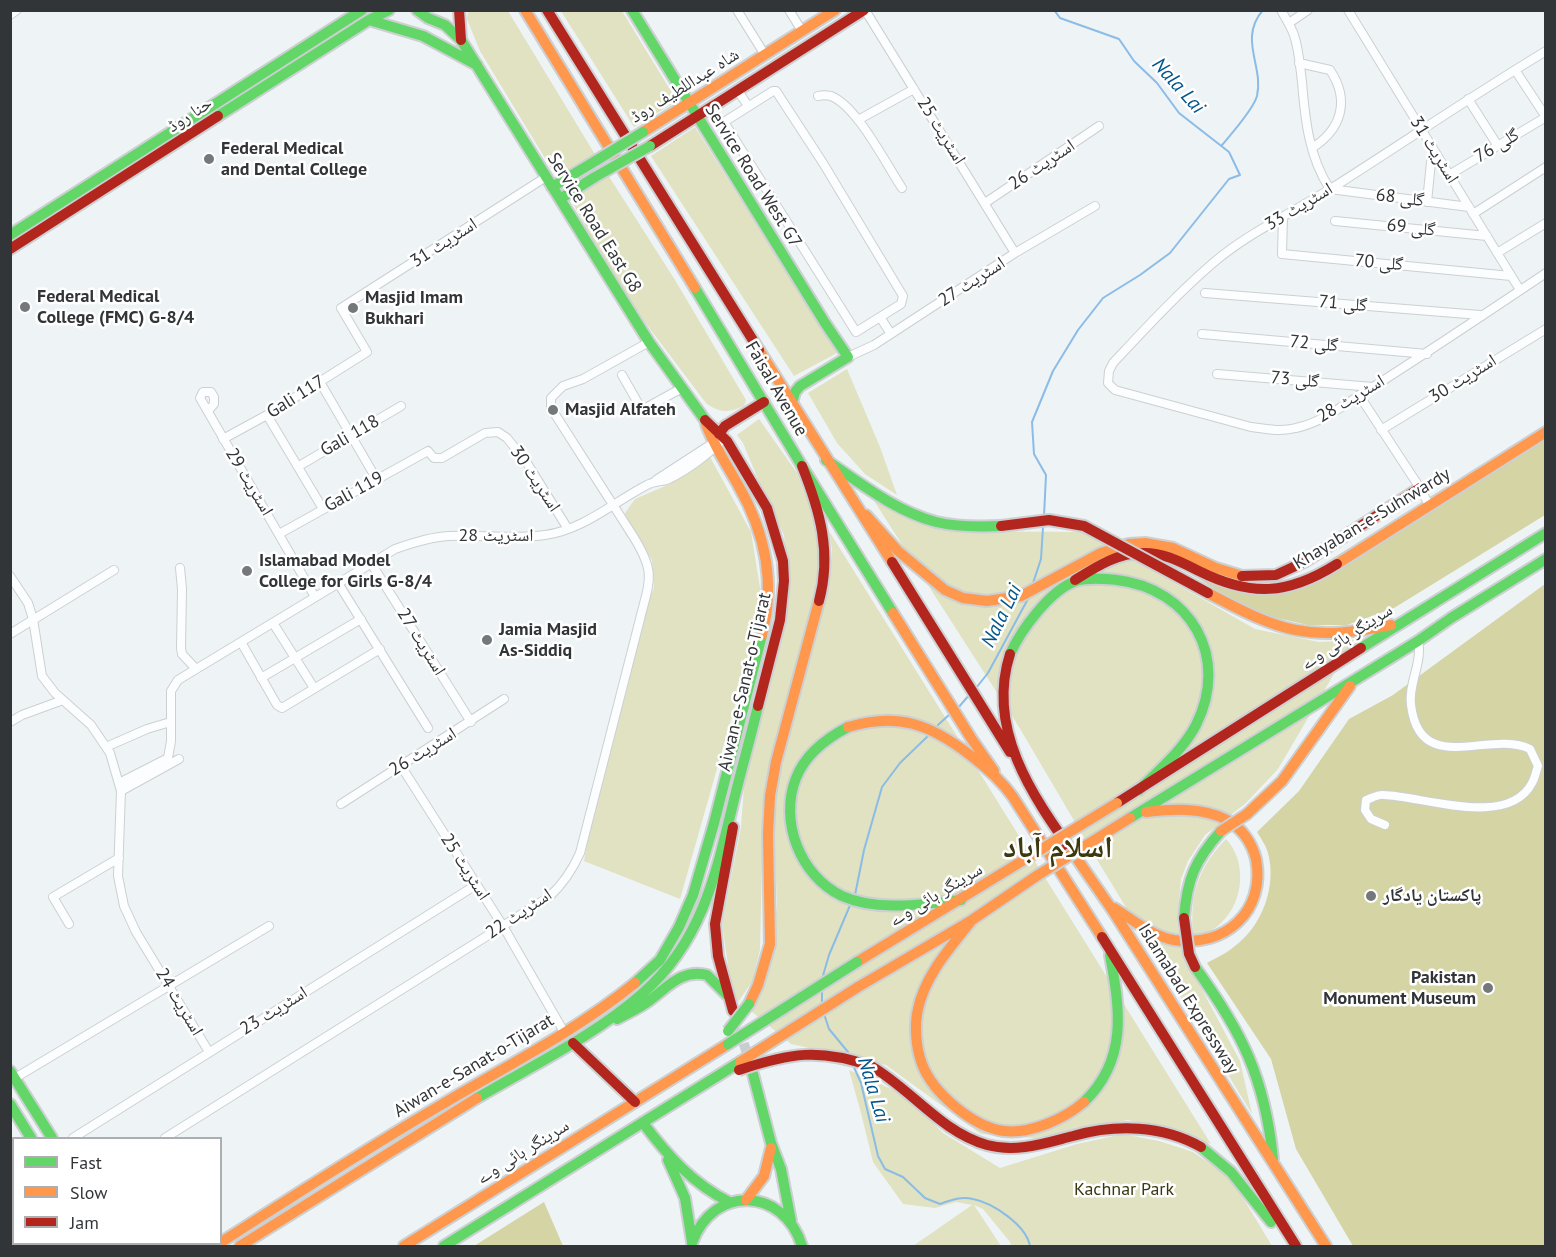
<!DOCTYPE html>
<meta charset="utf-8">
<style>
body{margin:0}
#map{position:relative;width:1556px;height:1257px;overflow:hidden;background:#eef3f6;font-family:"PT Sans",sans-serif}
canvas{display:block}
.frame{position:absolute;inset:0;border:12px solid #323538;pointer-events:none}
.legend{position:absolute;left:12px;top:1137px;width:210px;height:108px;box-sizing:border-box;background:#fff;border:2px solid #adaeaf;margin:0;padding:8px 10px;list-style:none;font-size:18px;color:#323538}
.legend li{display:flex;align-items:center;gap:12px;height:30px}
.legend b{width:30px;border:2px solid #adaeaf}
</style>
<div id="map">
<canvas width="1556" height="1257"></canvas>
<div class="frame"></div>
<ul class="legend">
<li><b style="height:8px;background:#63d668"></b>Fast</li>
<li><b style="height:8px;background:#ff974d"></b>Slow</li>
<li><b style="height:8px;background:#b3261e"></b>Jam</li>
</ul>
</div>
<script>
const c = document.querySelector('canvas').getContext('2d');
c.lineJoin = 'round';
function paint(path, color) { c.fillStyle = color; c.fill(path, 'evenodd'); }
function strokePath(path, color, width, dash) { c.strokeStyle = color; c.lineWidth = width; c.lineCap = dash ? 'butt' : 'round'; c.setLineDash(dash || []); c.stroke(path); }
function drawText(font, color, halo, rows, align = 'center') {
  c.font = font + ' "PT Sans","Noto Naskh Arabic",sans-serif'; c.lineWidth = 5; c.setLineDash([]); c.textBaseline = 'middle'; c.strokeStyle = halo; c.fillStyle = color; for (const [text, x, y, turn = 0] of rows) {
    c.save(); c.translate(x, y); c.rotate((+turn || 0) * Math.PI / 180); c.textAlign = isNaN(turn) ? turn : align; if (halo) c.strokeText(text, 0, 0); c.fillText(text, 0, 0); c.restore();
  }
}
paint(new Path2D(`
 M468,11H508L596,156L595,177L557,178L480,51L467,19Z
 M561,11H622L677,101L634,127Z
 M695,127L837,353L794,376L651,156Z
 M608,175L675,280L746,400L744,406C729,413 719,413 706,403L647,325L608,268L570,198Z
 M847,369L880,447L897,495L865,474L837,443L808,393Z
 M759,419L797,473L813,514L819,562L812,607L763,813L760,950L752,982L738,1002L731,985L722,924L741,827L744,787L788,578L784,535L765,496L743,443L737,435Z
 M710,457L751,532L761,594L749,656L680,899L584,861L591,819L640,619L654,588L652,560L626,518L625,513L635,499L663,487Z
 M869,493L955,531L1085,532L1255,629L1319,642L1354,640L1278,769L1246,803L1205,835L1188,861L1181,879L1177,920L1182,952L1240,1061L1252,1114L1099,863L1019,727Z
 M829,531L1211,1144L1128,1120L1034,1138L981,1134L886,1065L791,1044L751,1011L771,964L777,904L774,839L778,774L829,587L832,550Z
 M1226,839C1247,861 1244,901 1222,922C1214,931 1204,934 1193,936C1190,895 1197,869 1226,839Z
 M849,1070L905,1095L943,1133L1000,1168L1077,1144L1123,1134L1159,1141L1193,1152L1231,1178L1272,1246H1011L1010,1242L983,1209L974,1205L1001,1246H913L972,1205L956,1202L935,1208L903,1204L873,1162L861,1113Z`), '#e1e2c1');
paint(new Path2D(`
 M1545,434V515L1394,608L1347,625H1308L1264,615L1215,589L1165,558L1223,587L1256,595L1286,592Z
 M1545,584V1246H1353L1296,1149L1271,1059L1207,963C1216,958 1227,953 1235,946C1262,926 1277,886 1268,853C1266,846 1261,838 1257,832L1299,791L1349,719L1393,695Z
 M544,1202L563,1246H474Z`), '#d4d4a5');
strokePath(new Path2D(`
 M1222,145C1232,133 1253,110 1257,96C1264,66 1238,39 1263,10
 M1044,516L1046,475L1034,454L1032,422L1053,371L1078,330L1103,298L1140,275L1170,253L1229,179L1240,175L1229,152L1179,113L1157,83L1134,61L1119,39L1060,18L1054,10
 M1032,586L1041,559L1043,527
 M976,688L988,673L1029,597
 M958,708L970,694
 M938,725L951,713
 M855,895L864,850L882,787L900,763L930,734
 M822,979L829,955L851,903
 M822,990V1003
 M824,1014L829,1029L848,1052
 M853,1065L861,1083L878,1156L885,1169L903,1177L925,1198L940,1204C951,1200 961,1196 973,1199C993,1203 1026,1225 1030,1246`), '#8bbce6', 2);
strokePath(new Path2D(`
 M734,1015L750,1062`), '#c8cdd0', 10, [10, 5]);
const street = new Path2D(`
 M737,10L765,55
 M789,10L802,31
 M865,10L1015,253
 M1281,10C1286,19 1291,27 1294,35C1299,50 1300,66 1302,82C1305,119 1309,158 1330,189L1469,207
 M1348,10L1520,290
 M10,15L17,10
 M1289,23L1308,10
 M1546,51C1473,95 1403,143 1332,188C1292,213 1248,233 1213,263C1177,294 1145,329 1113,363L1109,371L1108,383L1115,390L1251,427C1266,429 1281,432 1296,428C1324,422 1349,401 1373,387C1431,350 1488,312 1546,273
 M1299,63L1330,70C1350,100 1342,129 1312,148
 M738,91L748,106
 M773,91H776L823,163L903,296L901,304L856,332L724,122Z
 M818,96C822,95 827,95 831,96C857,106 886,164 902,188
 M1468,99L1498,146
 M858,120L914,89
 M1449,175L1546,117L1515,70
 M1427,202L1431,162L1441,161
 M985,203L1099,126
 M1473,214L1546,167
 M1283,217L1282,254L1511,276
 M1335,221L1487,236
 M1497,253L1546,223
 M1205,293L1480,315
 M880,317L891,334
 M1202,334L1427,354
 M848,357L874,345L1015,253L1095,206
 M1217,374L1373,387
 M622,375L642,410L682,388
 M320,382L377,480
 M1359,395L1420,488L1429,505
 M208,411L214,404V397L211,392H203L200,398L315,597
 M267,415L323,509
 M1381,430L1546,329
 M223,439L267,415L367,352L341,308L546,177
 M299,466L401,406
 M656,480L713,443L715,440
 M279,534L428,451L434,458H442L485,433L498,432L507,438L527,463L568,529
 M371,563L471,722
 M180,568L182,589L181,648L182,654L196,669
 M10,576L28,603L33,619L42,676L55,693L91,725L110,753L121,791L118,876L124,906L136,932L209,1052
 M338,583L428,728
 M273,623L314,688
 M10,634L114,570
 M241,642L277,705L282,708L380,649
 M261,678L361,619
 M10,722L22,715L63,700
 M171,725V691L178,680L395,549C412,543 430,537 448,536C480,534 513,540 545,535C583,530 614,502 647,485C654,481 662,482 669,479C687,470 711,453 724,438
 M106,747L147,729L167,723L171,725V741L168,758L119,783
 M401,766L503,926L564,1032
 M121,791L179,759
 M341,804L504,699
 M1385,825L1371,819L1365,810L1366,800C1372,798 1378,794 1384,795C1422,796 1508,829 1532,783C1535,778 1536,771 1538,766L1530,749C1489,729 1420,778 1411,705C1408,684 1423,662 1418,641
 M69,924L53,897L119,858
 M15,1078L269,926
 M73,1138L476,885
 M165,1138L549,897C563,884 572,871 580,853L640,619C650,579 656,573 633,536L551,408V398L563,386L583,379L649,342
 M10,1179L14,1177
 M10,1235L14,1233`);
const fast = new Path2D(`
 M417,10L428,18L445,25L461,40L649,342L705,420
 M632,10L825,323L848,357
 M369,20L423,36L477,65
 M218,116L369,20L389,10
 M552,187L597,160
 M560,199L595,177
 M10,235L362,10
 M695,288L802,466L893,613
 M792,403L795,392L800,386L848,357
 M826,460C860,483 895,511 936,522C957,527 979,527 1001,526
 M1361,648L1546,533
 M1010,654C1021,630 1050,590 1076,581C1089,577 1104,579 1117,580C1191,589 1230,657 1196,725C1183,750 1159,770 1139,790
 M848,727C827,738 805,755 796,778C779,821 800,876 842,896C878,912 923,904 961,900
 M1130,818L1418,641L1451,618L1546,559
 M1184,918C1187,879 1195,860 1221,831
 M1195,967C1242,1032 1265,1078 1273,1159
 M635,983L660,960L679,927L693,895L714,823L762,635
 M617,1019C627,1014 637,1009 646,1003C665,990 681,968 707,975L727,995
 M10,1071L52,1138
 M753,1074L771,1143L781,1169L791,1221
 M477,1098C533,1065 593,1037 643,993C700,943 715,879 732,808C740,774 750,740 758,706
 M1084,1102C1128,1060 1120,1009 1110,955
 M10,1104L31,1138
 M643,1123C668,1156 692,1183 729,1202
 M1201,1147L1231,1172L1271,1222
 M668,1160L685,1198L692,1242
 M692,1243C713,1184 784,1187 802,1246
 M112,1244L114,1246
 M444,1246L740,1062`);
const slow = new Path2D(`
 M525,10L695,288
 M643,132L835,10
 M759,350L892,562
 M706,424C714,446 727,465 738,485C765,532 776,582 762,635
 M866,515L898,551L945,590L963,598L987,601L1021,596L1101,553L1129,544L1145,543L1173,548L1216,568L1242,576
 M1337,564L1546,432
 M1208,593C1281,632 1308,642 1391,625
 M893,613L971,738L994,771
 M848,727C897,712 930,724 970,755C986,767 1001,780 1013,797L1102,937
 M1247,814L1282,781L1350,686
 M1073,853L1113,911L1326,1246
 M1114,908C1133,920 1152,936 1174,940C1225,948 1266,911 1256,859C1252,843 1242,828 1227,820C1203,807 1172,809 1146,812
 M972,920C951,947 925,975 918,1009C914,1026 916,1048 922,1064C933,1093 973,1127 1004,1131C1031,1134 1064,1119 1084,1102
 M857,962L1027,858
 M858,987L972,920L1038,875
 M749,1004L758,985L770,944L768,834L770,796L776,762L819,601
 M746,1200L764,1176L771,1148
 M220,1243C293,1196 366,1149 441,1105C506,1066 576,1031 635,983
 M240,1246L477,1098
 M404,1246L728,1044`);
const jam = new Path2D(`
 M459,10L461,40
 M547,10L759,350
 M650,146L864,10
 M10,249L218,116
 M705,420L727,441L767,508L783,561L784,581L780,620L758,706
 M719,434L725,426L764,402
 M802,466C820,511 832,553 819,601
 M892,562L1010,752
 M1242,576L1276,575L1304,562L1420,488
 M1075,580C1096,567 1117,553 1142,553C1163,552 1181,562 1199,571C1251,597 1288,595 1337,564
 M1010,654C986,729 1032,795 1073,853
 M1117,803L1361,648
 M733,827L715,924L718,956L733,1011
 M1102,937L1296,1246
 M573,1043L635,1102
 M871,1066C911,1089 941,1132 987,1145C1017,1153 1045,1143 1073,1136C1116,1124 1162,1125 1201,1147
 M96,1244L98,1246`);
strokePath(street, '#ccd0d2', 10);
strokePath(fast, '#ccd0d2', 14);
strokePath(slow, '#ccd0d2', 14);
strokePath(jam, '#ccd0d2', 14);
strokePath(street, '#fcfdfe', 8);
strokePath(fast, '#63d668', 10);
strokePath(slow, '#ff974d', 10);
strokePath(jam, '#b3261e', 10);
const fastBridge = new Path2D(`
 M597,160L643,132
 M595,177L650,146
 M728,1031L749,1004
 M728,1044L857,962`);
const slowBridge = new Path2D(`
 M1221,831L1247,814
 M1027,858L1117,803
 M1038,875L1130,818
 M740,1062L858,987`);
const jamBridge = new Path2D(`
 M1001,526L1049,520L1084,526L1208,593
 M1184,918L1189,954L1195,967
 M739,1070C790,1053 819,1048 871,1066`);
strokePath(fastBridge, '#ccd0d2', 14, []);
strokePath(slowBridge, '#ccd0d2', 14, []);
strokePath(jamBridge, '#ccd0d2', 14, []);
strokePath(fastBridge, '#63d668', 10);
strokePath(slowBridge, '#ff974d', 10);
strokePath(jamBridge, '#b3261e', 10);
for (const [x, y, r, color] of [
 [209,159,6,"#74787a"],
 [25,307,6,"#74787a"],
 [353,308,6,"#74787a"],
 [553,410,6,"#74787a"],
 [247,571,6,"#74787a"],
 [487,640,6,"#74787a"],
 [1371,896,6,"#74787a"],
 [1488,988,6,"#74787a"]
]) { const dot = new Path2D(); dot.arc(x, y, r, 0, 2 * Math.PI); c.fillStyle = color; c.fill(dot); strokePath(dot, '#fff', 2); }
drawText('18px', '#323538', '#fff', [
 ["شاہ عبداللطیف روڈ",685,86,-32],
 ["حنا روڈ",190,115,-33],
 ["اسٹریٹ 25",941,131,58],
 ["گلی 76",1497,146,-31],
 ["اسٹریٹ 31",1434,150,58],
 ["اسٹریٹ 26",1042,165,-34],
 ["Service Road West G7",753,176,58],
 ["گلی 68",1400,198,7],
 ["اسٹریٹ 33",1299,207,-31],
 ["Service Road East G8",594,223,58],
 ["گلی 69",1411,228,6],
 ["اسٹریٹ 31",444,243,-33],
 ["گلی 70",1379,263,5],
 ["اسٹریٹ 27",972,282,-33],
 ["گلی 71",1343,304,5],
 ["گلی 72",1314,344,5],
 ["اسٹریٹ 30",1463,379,-32],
 ["گلی 73",1295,380,5],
 ["Faisal Avenue",776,389,60],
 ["Gali 117",296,397,-32],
 ["اسٹریٹ 28",1351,399,-31],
 ["Gali 118",350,436,-30],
 ["اسٹریٹ 30",535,479,56],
 ["اسٹریٹ 29",249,482,59],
 ["Gali 119",354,492,-29],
 ["Khayaban-e-Suhrwardy",1372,519,-31],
 ["اسٹریٹ 28",496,536],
 ["سرینگر ہائی وے",1347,637,-33],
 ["اسٹریٹ 27",421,642,58],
 ["Aiwan-e-Sanat-o-Tijarat",745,682,-77],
 ["اسٹریٹ 26",423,752,-32],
 ["اسٹریٹ 25",465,867,57],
 ["سرینگر ہائی وے",936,895,-31],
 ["اسٹریٹ 22",519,914,-34],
 ["Islamabad Expressway",1188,999,58],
 ["اسٹریٹ 24",179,1002,59],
 ["اسٹریٹ 23",274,1011,-32],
 ["Aiwan-e-Sanat-o-Tijarat",474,1066,-31],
 ["سرینگر ہائی وے",523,1152,-32]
]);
drawText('bold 18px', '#323538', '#fff', [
 ["Federal Medical",221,149],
 ["and Dental College",221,170],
 ["Federal Medical",37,297],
 ["College (FMC) G-8/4",37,318],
 ["Masjid Imam",365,298],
 ["Bukhari",365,319],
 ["Masjid Alfateh",565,410],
 ["Islamabad Model",259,561],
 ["College for Girls G-8/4",259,582],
 ["Jamia Masjid",499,630],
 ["As-Siddiq",499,651],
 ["پاکستان یادگار",1383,896],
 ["Pakistan",1476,978,"right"],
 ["Monument Museum",1476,999,"right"]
], 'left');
drawText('18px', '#3a3711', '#fff', [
 ["Kachnar Park",1124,1190]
]);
drawText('italic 20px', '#00568c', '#fff', [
 ["Nala Lai",1178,86,48],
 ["Nala Lai",1002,616,-64],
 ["Nala Lai",873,1090,73]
]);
drawText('bold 30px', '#3c390f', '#fff', [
 ["اسلام آباد",1058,848]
]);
</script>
